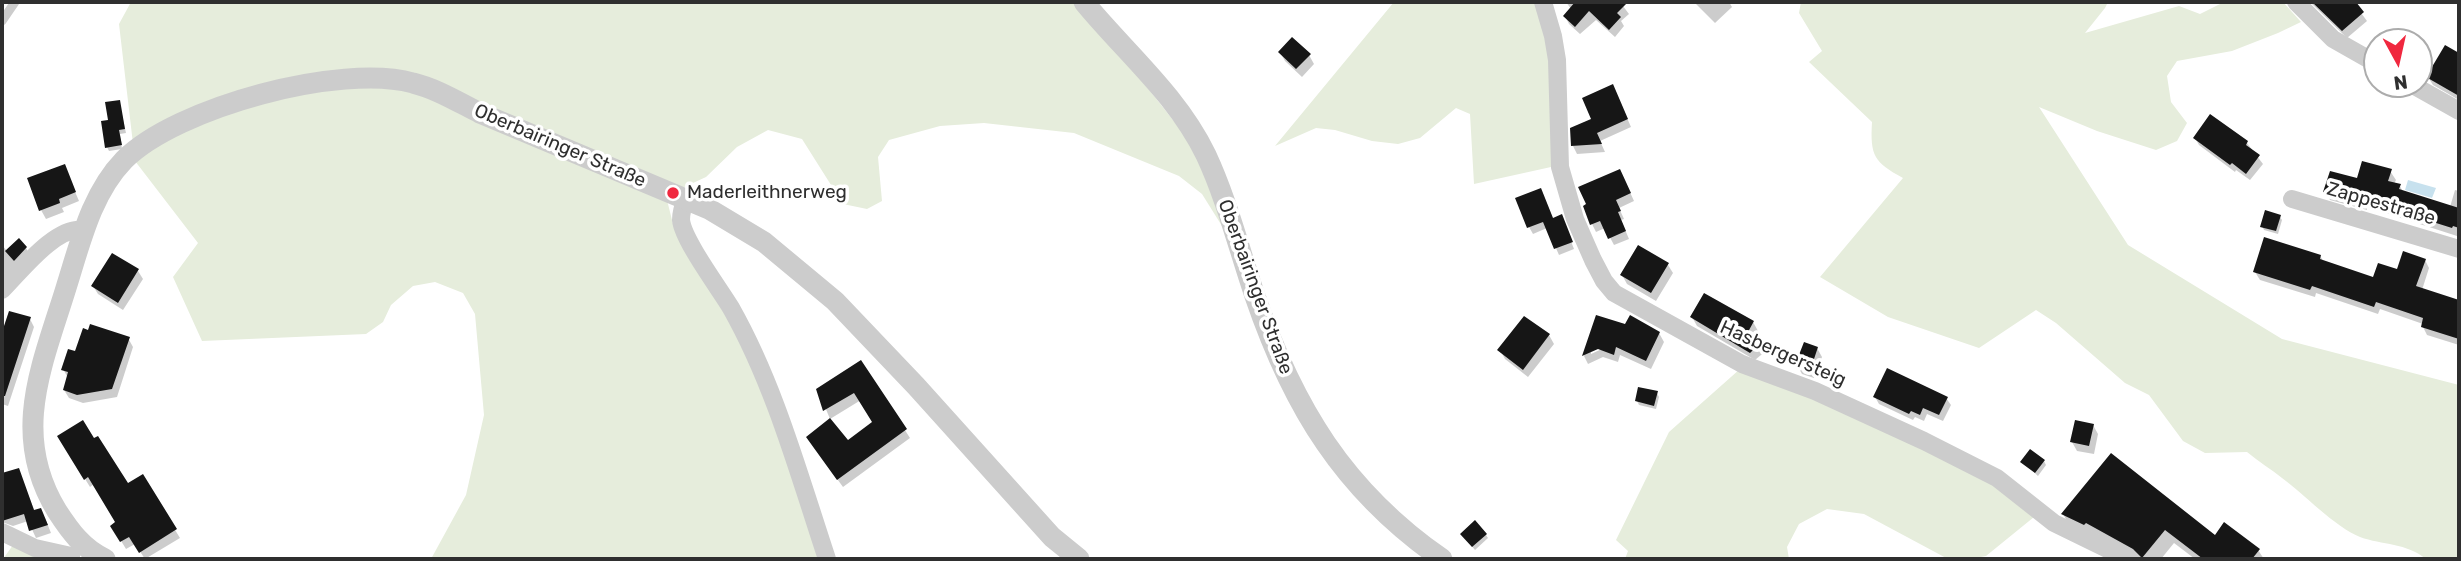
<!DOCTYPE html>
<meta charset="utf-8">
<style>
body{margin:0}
#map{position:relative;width:2461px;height:561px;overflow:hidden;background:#fff;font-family:Rubik,sans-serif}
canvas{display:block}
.frame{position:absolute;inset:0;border:4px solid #2f2f2f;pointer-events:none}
.north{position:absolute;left:2363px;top:28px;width:70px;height:70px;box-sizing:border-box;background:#fff;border:2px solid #acacac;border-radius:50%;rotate:172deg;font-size:19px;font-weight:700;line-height:28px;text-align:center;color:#2f2f2f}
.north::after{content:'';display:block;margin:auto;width:24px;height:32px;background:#f0283f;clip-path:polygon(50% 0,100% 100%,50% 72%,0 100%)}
</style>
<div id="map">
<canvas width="2461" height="561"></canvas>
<div class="frame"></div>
<div class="north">N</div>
</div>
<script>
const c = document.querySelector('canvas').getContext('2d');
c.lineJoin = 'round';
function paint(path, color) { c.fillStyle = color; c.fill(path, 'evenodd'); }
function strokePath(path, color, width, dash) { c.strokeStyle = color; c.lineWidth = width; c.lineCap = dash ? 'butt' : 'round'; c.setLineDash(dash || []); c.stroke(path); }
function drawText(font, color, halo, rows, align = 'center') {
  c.font = font + ' Rubik,sans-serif'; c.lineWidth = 7; c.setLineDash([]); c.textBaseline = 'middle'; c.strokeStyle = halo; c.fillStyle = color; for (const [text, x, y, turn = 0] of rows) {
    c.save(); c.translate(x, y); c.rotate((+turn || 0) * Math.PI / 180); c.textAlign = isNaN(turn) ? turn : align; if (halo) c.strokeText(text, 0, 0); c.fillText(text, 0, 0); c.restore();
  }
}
paint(new Path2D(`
 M131,2H1076L1116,48L1192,144L1227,234L1202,194L1179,176L1074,133L984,123L940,126L889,140L878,157L882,201L867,209L843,204L802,139L768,130L737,147L706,177L680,189L667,200L673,224L755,365L821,559H431L466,495L484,415L475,314L463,293L435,282L413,286L391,305L383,322L366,334L202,341L173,277L198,243L135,161L119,24Z
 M1394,2H1538L1551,48V167L1474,184L1470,114L1456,108L1420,138L1398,144L1372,141L1335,130L1316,128L1275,146Z
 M1801,2H2108L2105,8L2085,33L2179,6L2200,14L2224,2H2283L2301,22L2278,33L2232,51L2177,61L2167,76L2171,102L2187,123L2177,141L2156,150L2097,131L2039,107L2128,245L2282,339L2459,385V559H2426C2407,543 2382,545 2360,537C2335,527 2304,494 2282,478C2271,469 2259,462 2247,452L2205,453L2183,441L2149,395L2125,383L2056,323L2036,310L1979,348L1888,317L1820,277L1903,178C1874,162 1870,156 1872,122L1809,62L1822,51L1799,13Z
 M1740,369L1797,390L1993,483L2034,517L1986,556L1970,559H1948L1864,514L1827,509L1799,524L1787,547L1789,559H1625L1628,551L1616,540L1669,432Z
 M13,545L47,559H3Z`), '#e6eddc');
paint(new Path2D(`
 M2408,180L2436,188L2432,198L2405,190Z`), '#c7e1ee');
paint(new Path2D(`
 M1566,2H1620L1629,14L1621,21L1624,26L1615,37L1596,20L1580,34L1569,24L1565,16L1571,9Z
 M1694,2H1729L1732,7L1715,23Z
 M2310,2H2353L2367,21L2347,38Z
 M2446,47L2459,55V100L2433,85L2428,77Z
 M1280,52L1309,55L1314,64L1302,77L1285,61Z
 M1617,95L1631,127L1600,141L1605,152L1577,154L1573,146Z
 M119,101L126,133L120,134L122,149L109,151L107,147L110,121Z
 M2195,138L2247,143L2263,164L2250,180L2236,170L2235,172L2199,145Z
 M64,166L79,201L62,208L64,212L46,219L41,210Z
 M2390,171L2396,180L2394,184L2400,186L2403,192L2450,207L2455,190L2459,191V234L2457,236L2367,207V210L2330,200L2325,191Z
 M1624,179L1634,201L1619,208L1624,219L1621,220L1629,239L1614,245L1605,228L1596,232L1592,224Z
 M1541,190L1553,219L1563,221L1574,249L1559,255L1547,228L1533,234L1529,227Z
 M2280,217L2282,220L2278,234L2264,230L2262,226Z
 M2,245L7,251L26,248L31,257L2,287Z
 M2320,256L2324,262L2374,279L2425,260L2429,268L2422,290L2459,302V345L2427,335L2423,327V324L2380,309L2378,314L2316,293L2315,297L2260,280L2255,272Z
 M1668,265L1673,273L1656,301L1627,284L1622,275Z
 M138,271L143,279L123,310L98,294L93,286Z
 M10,313L30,319L34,327L8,406L2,404V338Z
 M1597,317L1659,333L1664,342L1651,369L1620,355L1618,362L1603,357L1588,364L1584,356ZM1606,347L1591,354V350Z
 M1692,317L1753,322L1758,331L1754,337L1762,341L1767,350L1755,360L1697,326Z
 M1524,318L1549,335L1554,344L1528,377L1505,359L1500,350Z
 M89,332L128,338L133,347L117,397L83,403L69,398L64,390L68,378L63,369Z
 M1817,348L1822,357L1814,378L1802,374L1797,365Z
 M861,362L910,438L843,487L813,446L847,443L874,422L861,400L830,419L818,390Z
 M1657,393L1659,397L1656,409L1639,405L1637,401Z
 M1875,397L1946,398L1951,405L1943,421L1927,414L1924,421L1915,417L1913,420L1879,404Z
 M2093,425L2098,434L2094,454L2077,451L2072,442Z
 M59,437L127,486L142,476L180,538L145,559L135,544L126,549L112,526L118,523L94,484L90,487Z
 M2044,461L2046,465L2038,476L2023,462Z
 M18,470L35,512L45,518L51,533L36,538L28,521L13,526L2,522V475Z
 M2063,514L2215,538L2258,550L2264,559H2195L2174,543L2161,559H2136L2071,528Z
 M1486,535L1488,538L1475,550L1465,538Z`), '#0003');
paint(new Path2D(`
 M1575,2H1628L1617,13L1621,17L1609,30L1589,11L1575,27L1563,16Z
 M2312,2H2356L2364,12L2342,31Z
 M1292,37L1311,54L1296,69L1278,52Z
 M2445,45L2459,53V96L2426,77Z
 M1613,84L1628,119L1597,133L1602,144L1571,146L1570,128L1591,119L1582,98Z
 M120,100L125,129L119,130L122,145L105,148L101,121L108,120L105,102Z
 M2210,114L2248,141L2246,145L2260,155L2246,174L2232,163L2230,165L2193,138Z
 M2362,161L2392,169L2388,181L2401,184L2399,189L2459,208V228L2453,226L2452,228L2363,200L2362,203L2323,192L2330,171L2357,178Z
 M65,164L76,192L59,199L60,203L39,211L27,178Z
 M1620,169L1631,193L1616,200L1621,211L1618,212L1626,231L1608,239L1600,221L1590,225L1583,206L1586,204L1578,187Z
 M1541,188L1553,218L1562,214L1573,242L1554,249L1543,222L1527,228L1515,198Z
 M2265,210L2281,215L2276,231L2260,227Z
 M2264,237L2321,255L2320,259L2373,277L2378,263L2397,269L2403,251L2426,259L2416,286L2459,300V339L2421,327L2423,318L2376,302L2374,307L2312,286L2310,290L2253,272Z
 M19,238L27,247L14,261L5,251Z
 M1638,245L1669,263L1651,293L1620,275Z
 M112,253L139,269L118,303L91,286Z
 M1704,293L1754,321L1748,332L1763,340L1750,353L1690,317Z
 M9,311L31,317L5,396H2V332Z
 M1596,315L1625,324L1630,315L1660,332L1646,361L1616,347L1614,355L1598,349L1582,356Z
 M1524,316L1550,334L1523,370L1497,350Z
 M90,324L130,337L112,389L77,395L63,390L68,372L61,370L68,349L75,351L83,328L88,330Z
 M1804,342L1818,347L1810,371L1795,365Z
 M861,360L907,429L837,480L806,437L830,418L848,440L872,422L854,393L823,411L816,389Z
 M1887,368L1948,397L1939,415L1923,408L1920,415L1911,411L1909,414L1873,397Z
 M1638,387L1658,391L1654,406L1635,401Z
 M83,420L94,438L98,436L128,483L143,474L177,529L139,553L129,537L120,542L110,526L115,522L88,477L84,480L57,436Z
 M2075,420L2094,424L2089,446L2070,442Z
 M2030,449L2045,460L2035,473L2020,462Z
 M2111,453L2215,535L2224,522L2260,549L2252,559H2203L2165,530L2142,558L2133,549L2086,523L2084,525L2061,514Z
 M19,468L34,510L41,508L48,525L29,531L24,514L2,521V473Z
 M1475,520L1487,534L1472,547L1460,534Z`), '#161616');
strokePath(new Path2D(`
 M2,21L15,2`), '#ccc', 9);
strokePath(new Path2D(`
 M1543,2L1553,36L1557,60L1560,167L1575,219L1593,260L1604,281L1614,293L1742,364L1815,391L1924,441L1997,478L2054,523L2128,559
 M2296,2L2333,39L2377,64
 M2411,84L2459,111
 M686,199C683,206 681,212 681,220C683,240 719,288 731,308C775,386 799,475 827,559
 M2292,199L2459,249
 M2,290C21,271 56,225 84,230
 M2,532L35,548L71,556`), '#ccc', 18);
strokePath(new Path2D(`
 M1084,2C1125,52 1177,95 1206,155C1227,200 1239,249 1255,296C1293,407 1344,491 1442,559
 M105,559C83,549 70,531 57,511C10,434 42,366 66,288C80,244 91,194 124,160C177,107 341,63 413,83C437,89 458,102 480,113L709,209L764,242L835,301L916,386L1052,537L1079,559`), '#ccc', 21);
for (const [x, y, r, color] of [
 [673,193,7,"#f0283f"]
]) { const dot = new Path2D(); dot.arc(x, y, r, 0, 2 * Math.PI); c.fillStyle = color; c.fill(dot); strokePath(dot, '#fff', 2.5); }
drawText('19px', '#2f2f2f', '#fff', [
 ["Oberbairinger Straße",560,146,23],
 ["Zappestraße",2381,204,16],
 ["Oberbairinger Straße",1255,287,70],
 ["Hasbergersteig",1783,354,24]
]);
drawText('19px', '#2f2f2f', '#fff', [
 ["Maderleithnerweg",687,193]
], 'left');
</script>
